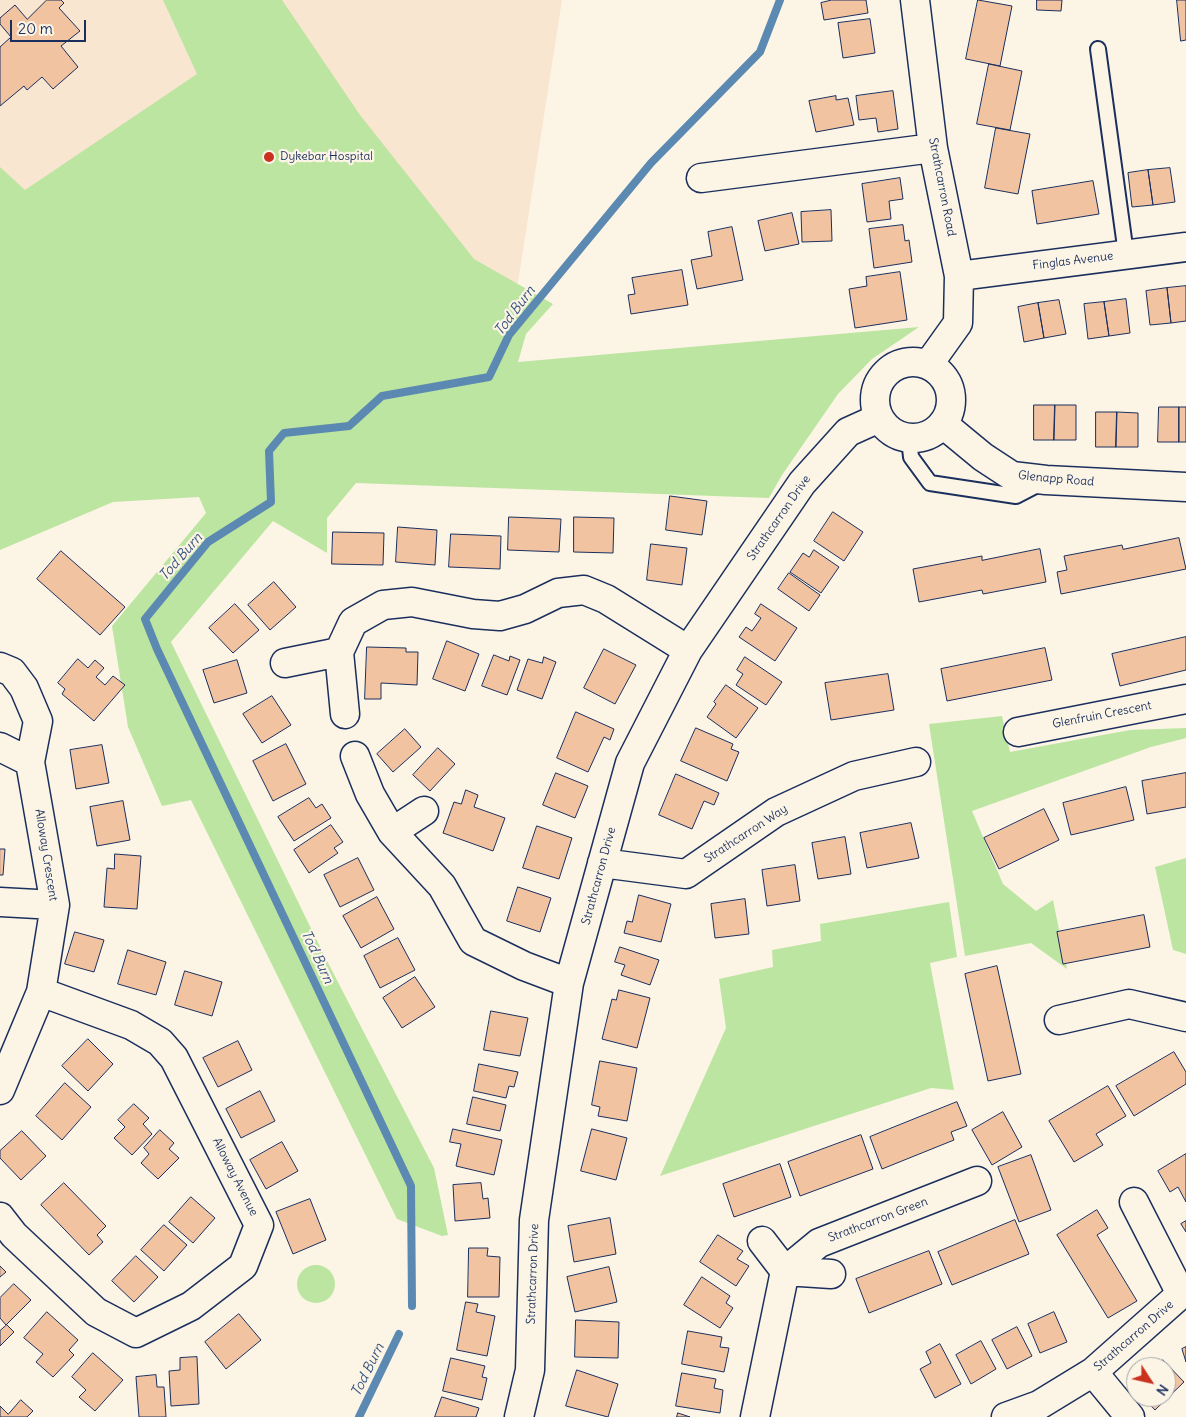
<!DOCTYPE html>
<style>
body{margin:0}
#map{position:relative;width:1186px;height:1417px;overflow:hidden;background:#fcf5e5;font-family:Delius,sans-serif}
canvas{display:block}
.north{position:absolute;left:1126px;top:1357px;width:50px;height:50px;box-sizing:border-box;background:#fcf5e5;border:1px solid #a2a6af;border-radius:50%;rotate:125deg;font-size:14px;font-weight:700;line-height:20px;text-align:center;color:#1b2f5e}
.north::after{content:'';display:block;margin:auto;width:18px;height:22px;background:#c8321e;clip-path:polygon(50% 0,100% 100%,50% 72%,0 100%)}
.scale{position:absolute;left:10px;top:20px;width:76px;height:22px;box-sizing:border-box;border:2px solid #1b2f5e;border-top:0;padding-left:6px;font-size:15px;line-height:18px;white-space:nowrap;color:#1b2f5e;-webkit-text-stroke:4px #fcf5e5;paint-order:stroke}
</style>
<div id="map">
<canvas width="1186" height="1417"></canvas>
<div class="north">N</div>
<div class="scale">20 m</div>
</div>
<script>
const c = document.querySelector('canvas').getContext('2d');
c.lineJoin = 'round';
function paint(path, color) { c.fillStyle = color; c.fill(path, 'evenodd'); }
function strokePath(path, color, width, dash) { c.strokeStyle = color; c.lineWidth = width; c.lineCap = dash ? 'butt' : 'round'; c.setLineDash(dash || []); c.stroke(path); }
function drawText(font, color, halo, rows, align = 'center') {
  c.font = font + ' Delius,sans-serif'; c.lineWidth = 4.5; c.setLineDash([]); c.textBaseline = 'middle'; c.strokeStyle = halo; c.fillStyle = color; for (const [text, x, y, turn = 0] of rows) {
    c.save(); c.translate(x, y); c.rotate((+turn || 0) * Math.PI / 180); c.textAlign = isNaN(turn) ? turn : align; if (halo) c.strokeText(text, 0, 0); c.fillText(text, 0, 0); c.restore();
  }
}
paint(new Path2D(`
 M0,0H562L513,315L0,545Z`), '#f9e6d1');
paint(new Path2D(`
 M163,0H282L360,115L474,259L553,304L526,334L518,362L919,327L872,359L838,394L782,475L769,498L356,483L327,518V553L273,521L171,642L325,957L434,1168L448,1235L442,1236L397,1219L191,800L162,806L128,727L112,626L206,513L199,497L113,502L0,550V167L25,190L197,74Z
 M1002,716L1010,752L1130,730L1186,728V738L1151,747L972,811L1003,884L1036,911L1053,900L1067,969L1031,943L965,956L929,724Z
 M1186,858V954L1173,950L1155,867Z
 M949,902L957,957L930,963L954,1090L931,1088L660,1176L726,1028L719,979L773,967L772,950L821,941L820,924Z
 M297 1284a19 19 0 1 1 38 0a19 19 0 1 1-38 0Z`), '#bce5a1');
strokePath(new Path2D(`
 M412,1306L411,1186L157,649L145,619L208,542L271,502L269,451L284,433L349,426L382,396L489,377L509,335L651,163L760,52L780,0
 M359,1417L399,1334`), '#5c89b1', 8);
const building = new Path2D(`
 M47,0H61L64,3L59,8L80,31L61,46L78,67L53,89L42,77L27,90L24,86L0,106V47L11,37L0,24V18L15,5L27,19Z
 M832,0H866L868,13L824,20L821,3Z
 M978,0L1012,6L1000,66L966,59Z
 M1037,0H1062L1061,11L1037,10Z
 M1177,0H1186V40L1181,41Z
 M870,19L875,53L843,58L838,23Z
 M989,64L1022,71L1010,130L977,124Z
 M893,91L898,129L878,132L876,118L859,120L856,96Z
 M836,96V100L848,98L854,125L816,132L809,101Z
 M996,128L1030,134L1018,194L985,188Z
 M1170,168L1175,202L1153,205L1148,170Z
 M1148,170L1153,205L1132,207L1128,173Z
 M900,178L903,199L889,201L891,219L867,222L862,184Z
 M1093,181L1099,214L1037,224L1032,191Z
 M831,210L832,241L802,242L801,212Z
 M792,213L799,244L765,251L758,221Z
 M903,225L905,241L909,240L912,262L874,268L869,229Z
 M732,227L743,280L697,289L691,260L712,256L708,232Z
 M682,270L688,305L631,314L628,295L635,294L632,278Z
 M900,272L907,320L855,328L849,289L867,286L866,277Z
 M1186,286V321L1171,323L1167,288Z
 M1167,288L1171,323L1150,325L1146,291Z
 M1126,299L1130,333L1109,336L1104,302Z
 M1059,300L1066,334L1044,338L1038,303Z
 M1104,302L1109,336L1088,339L1084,304Z
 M1038,303L1044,338L1024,342L1018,307Z
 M1034,405H1055L1054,440H1034Z
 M1055,405H1076V440H1054Z
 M1159,407H1179V442H1158Z
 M1179,407H1186V442H1179Z
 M1096,412H1117L1116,447H1096Z
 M1117,412L1138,413V447H1116Z
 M670,496L707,501L702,535L666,530Z
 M833,512L863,532L844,561L814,541Z
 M509,517L561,519L559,552L508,550Z
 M574,517L614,518L613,553L574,552Z
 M398,527L437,530L435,565L396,562Z
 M333,532L384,533L383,565L332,564Z
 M451,534L501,536L500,569L449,567Z
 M1179,538L1186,569L1061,594L1057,572L1067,570L1064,556L1122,545L1123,549Z
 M651,544L687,548L682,585L647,580Z
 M1040,549L1046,582L983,594L982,590L919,602L913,569L982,556V560Z
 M814,550L839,567L821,593L790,572L803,553L809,557Z
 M61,551L125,607L100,635L37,579Z
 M789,573L820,595L809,611L778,589Z
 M274,582L296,607L270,630L248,605Z
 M235,604L259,630L233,653L209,628Z
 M761,604L797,628L775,661L739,637L746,627L752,631L761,618L755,614Z
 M1186,637V670L1120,686L1112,654Z
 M447,641L479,654L465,691L433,679Z
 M367,647L406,648V652H418L417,685L381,683V699H365Z
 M1045,648L1052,680L947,701L941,669Z
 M604,649L636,665L615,704L584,688Z
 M494,655L509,661L510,656L520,660L507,695L482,686Z
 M544,657L556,662L542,699L517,690L528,659L542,663Z
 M745,657L782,682L766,705L736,685L743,674L737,670Z
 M78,659L88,668L95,660L104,668L96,677L105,685L113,676L125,685L94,721L62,694L65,689L58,683Z
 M237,660L247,693L214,703L203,670Z
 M888,674L894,710L831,720L825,683Z
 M726,685L758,708L736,738L707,717L716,704L714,702Z
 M272,696L291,725L262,743L243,714Z
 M576,712L614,729L610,740L604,737L588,772L557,758Z
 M696,728L733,744L731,749L739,752L727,781L681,761Z
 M405,729L421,747L393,772L377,754Z
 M286,744L306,784L273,801L253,761Z
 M102,745L109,783L76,789L70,750Z
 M438,748L455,764L430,791L413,775Z
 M556,773L588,786L575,818L543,805Z
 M1186,773V807L1147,814L1142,781Z
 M676,774L719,793L714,805L704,801L692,829L659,815Z
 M1126,787L1134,820L1071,835L1063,803Z
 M466,790L478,795L474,807L505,818L493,851L443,833L454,802L461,804Z
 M309,798L316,808L322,804L331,818L294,841L278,817Z
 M123,801L130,840L97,846L90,807Z
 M1044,809L1059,840L999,869L984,838Z
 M911,823L919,858L867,868L860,833Z
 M331,825L343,842L334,848L338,853L309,873L294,850Z
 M537,826L572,838L559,879L523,868Z
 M845,837L851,874L818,879L812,843Z
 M0,849H5L3,875H0Z
 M115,854L141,856L137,909L104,907L107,868L114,869Z
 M358,858L374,890L340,907L324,875Z
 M795,865L800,901L767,906L762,870Z
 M518,887L551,898L540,932L507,921Z
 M639,895L671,904L661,942L624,933L627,921L632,922Z
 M377,897L394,929L361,948L343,916Z
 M745,899L749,934L715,938L711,904Z
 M1144,915L1150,947L1063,964L1057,932Z
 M75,932L104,940L94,972L65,964Z
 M398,938L415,970L380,988L364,956Z
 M620,947L659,960L650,985L621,975L625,965L615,962Z
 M128,950L166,962L156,995L118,984Z
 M997,966L1021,1074L988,1081L965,974Z
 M185,971L222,982L212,1016L175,1005Z
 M415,977L435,1007L402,1028L383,998Z
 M619,990L650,998L637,1048L602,1039L612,999L616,1000Z
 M491,1011L528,1018L520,1056L484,1050Z
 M88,1039L113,1064L88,1091L62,1066Z
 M238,1041L252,1070L218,1087L203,1058Z
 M1174,1052L1186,1072V1084L1134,1116L1116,1086Z
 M600,1061L637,1068L627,1121L598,1116L600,1107L592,1105Z
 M479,1064L518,1072L514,1087L509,1086L506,1098L474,1091Z
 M65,1083L91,1107L62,1140L36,1116Z
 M1108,1086L1126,1116L1096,1134L1103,1145L1074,1162L1049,1121Z
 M260,1091L275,1121L241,1138L226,1109Z
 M473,1097L506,1105L500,1131L467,1124Z
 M957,1102L967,1126L951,1132L954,1140L882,1169L870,1137Z
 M134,1104L149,1118L143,1124L152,1134L132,1155L114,1138L125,1127L118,1120Z
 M1003,1112L1022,1147L992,1165L972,1130Z
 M453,1129L502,1140L494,1175L456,1166L461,1144L450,1142Z
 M592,1129L627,1138L616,1180L581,1171Z
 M160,1130L174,1143L169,1149L179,1158L158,1179L141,1163L149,1154L144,1148Z
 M22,1131L46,1156L21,1180L0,1158V1151Z
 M861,1135L873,1169L800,1196L788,1162Z
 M282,1142L298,1171L266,1189L250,1160Z
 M1186,1154V1202L1178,1187L1170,1192L1158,1171Z
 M1031,1155L1051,1210L1019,1222L998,1167Z
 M780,1164L791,1197L734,1217L723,1184Z
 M64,1183L106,1226L97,1235L103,1242L89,1255L41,1205Z
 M481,1183L483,1199L488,1198L490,1218L455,1221L453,1185Z
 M191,1197L215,1218L193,1243L169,1222Z
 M310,1199L326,1240L293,1254L276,1212Z
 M1097,1210L1108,1228L1097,1235L1137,1301L1108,1318L1057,1235Z
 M610,1218L616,1254L574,1262L568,1226Z
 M1015,1220L1029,1254L952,1285L938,1252Z
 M1186,1221V1232L1181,1224Z
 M164,1225L187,1245L164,1271L141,1250Z
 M718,1235L743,1251L737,1259L749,1266L736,1286L700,1262Z
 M469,1248H488L487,1256L500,1257L499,1297H468Z
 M929,1251L942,1284L869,1313L856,1279Z
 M136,1256L158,1277L134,1302L112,1281Z
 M0,1266L6,1272L0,1277Z
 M609,1267L617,1302L575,1312L567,1277Z
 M702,1277L730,1296L726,1303L733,1308L720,1328L684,1305Z
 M14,1284L31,1300L6,1325L0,1318V1298Z
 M466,1302L478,1304L476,1312L495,1316L487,1356L457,1350Z
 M47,1312L78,1340L69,1350L74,1355L53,1377L36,1362L43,1354L24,1338Z
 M1054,1312L1067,1342L1040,1353L1028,1324Z
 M239,1314L261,1340L226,1369L205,1342Z
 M576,1320L619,1322L618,1358L575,1357Z
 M7,1325L14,1332L0,1346V1331Z
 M1017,1327L1032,1356L1007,1369L992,1340Z
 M688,1331L722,1337L720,1347L729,1348L724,1372L682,1364Z
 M981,1341L996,1369L971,1384L956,1355Z
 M940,1344L961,1384L935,1398L920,1369L931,1363L926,1352Z
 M1186,1347V1362L1182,1349Z
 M93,1353L123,1380L95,1411L79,1397L86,1390L72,1377Z
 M197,1357L199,1404L171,1406L169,1371L180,1370V1358Z
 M451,1358L485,1366L482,1377L487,1378L482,1400L443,1391Z
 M1163,1360L1184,1382L1155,1410L1143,1397H1166V1367H1156Z
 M577,1370L618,1384L608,1417L566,1406Z
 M682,1373L716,1379L714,1388L723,1390L720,1413L676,1406Z
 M156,1375L157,1387H164L166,1417H139L136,1377Z
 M442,1397L479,1408L476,1417H435Z
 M21,1400L33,1411L27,1417H0V1406L8,1414Z
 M678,1413L690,1417H677Z`);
paint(building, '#f2c3a1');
strokePath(building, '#1b2f5e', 1);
const service = new Path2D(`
 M1098,49L1126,254
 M909,439L911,457L930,483L1016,496L1041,483`);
const minor = new Path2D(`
 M915,0L933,148L959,276L958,323L928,365
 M701,178L933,148
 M959,276L1186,247
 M875 400a38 38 0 1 1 76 0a38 38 0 1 1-76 0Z
 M943,424L983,457L1012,476L1046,480L1186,487
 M285,663L339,652
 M0,667L12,672L24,688L38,721L30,762L55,905L41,992L0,1090
 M345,714L339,652L353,622L383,605L412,602L473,614L500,616L525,609L558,593L584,590L606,599L688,650
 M1018,732L1186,699
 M0,747L30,762
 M355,756L370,794L392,832L442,886L473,941L524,966L569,983
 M392,832L424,811
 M602,863L686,874L776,812L854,776L916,762
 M0,902L55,905
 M1059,1020L1129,1004L1186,1017
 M1134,1202L1181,1294
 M0,1217L14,1235L96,1312L136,1333L191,1306L243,1266L259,1225L174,1058L160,1042L131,1025L41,992
 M762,1241L785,1271L831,1274
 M1093,1372L1130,1417
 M519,1417L530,1370L534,1220L569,983L630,763L688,650L802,483L848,432L879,418
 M755,1417L785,1271L819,1243L977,1181
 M1006,1417L1039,1405L1093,1372L1181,1294L1186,1293`);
strokePath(service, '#1b2f5e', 18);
strokePath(minor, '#1b2f5e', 31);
strokePath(service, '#fcf5e5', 14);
strokePath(minor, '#fcf5e5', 28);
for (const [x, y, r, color] of [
 [269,157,6,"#c8321e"]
]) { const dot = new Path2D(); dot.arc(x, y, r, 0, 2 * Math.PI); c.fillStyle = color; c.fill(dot); strokePath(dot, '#fcf5e5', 2); }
drawText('12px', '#1b2f5e', '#fcf5e5', [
 ["Dykebar Hospital",280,157]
], 'left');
drawText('12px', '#1b2f5e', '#fcf5e5', [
 ["Strathcarron Road",942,187,79],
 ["Finglas Avenue",1073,261,-7],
 ["Glenapp Road",1056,479,5],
 ["Strathcarron Drive",779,518,-55],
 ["Glenfruin Crescent",1102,715,-11],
 ["Strathcarron Way",746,834,-33],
 ["Alloway Crescent",46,855,81],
 ["Strathcarron Drive",599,876,-75],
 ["Alloway Avenue",235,1177,63],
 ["Strathcarron Green",878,1220,-21],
 ["Strathcarron Drive",533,1274,-88],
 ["Strathcarron Drive",1134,1336,-41]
]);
drawText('italic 14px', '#365480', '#fcf5e5', [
 ["Tod Burn",515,311,-53],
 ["Tod Burn",181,557,-49],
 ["Tod Burn",317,957,65],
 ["Tod Burn",368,1370,-64]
]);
</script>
